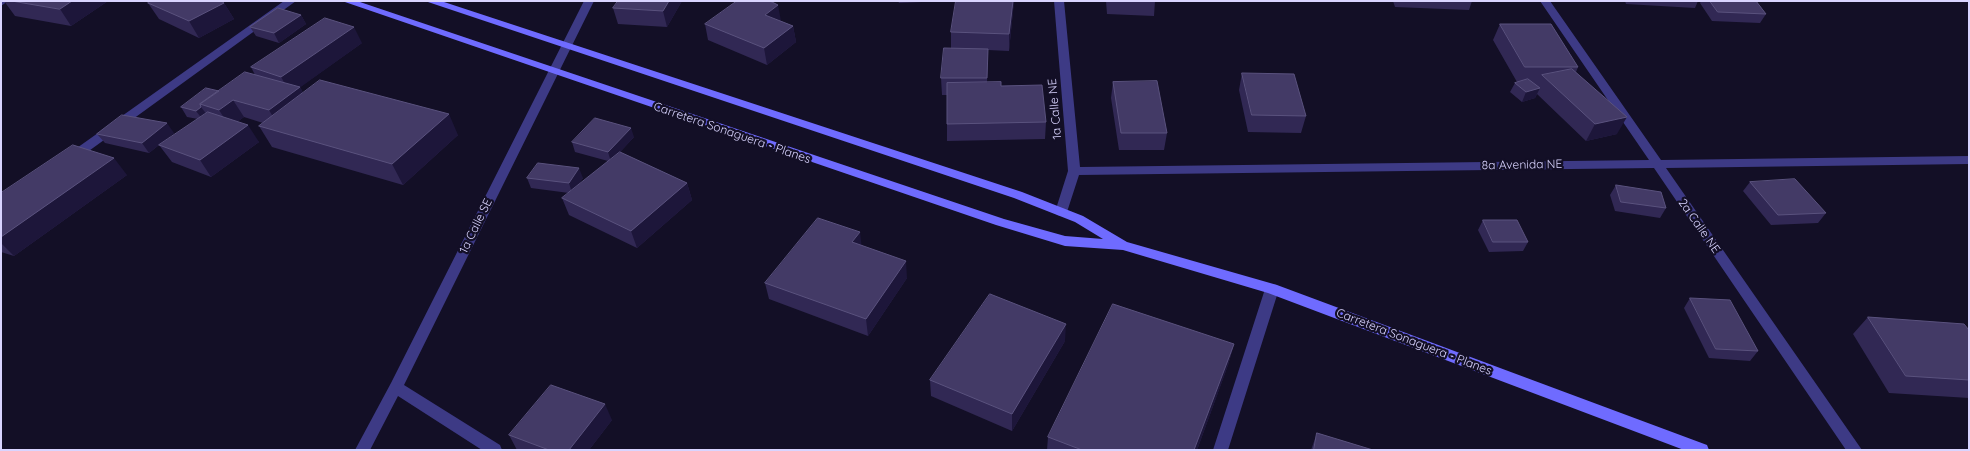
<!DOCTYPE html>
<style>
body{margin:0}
#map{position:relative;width:1970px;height:451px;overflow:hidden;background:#130f26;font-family:Quicksand,sans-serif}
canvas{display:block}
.frame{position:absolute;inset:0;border:2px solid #d9d4ff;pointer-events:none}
</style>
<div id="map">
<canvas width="1970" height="451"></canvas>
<div class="frame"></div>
</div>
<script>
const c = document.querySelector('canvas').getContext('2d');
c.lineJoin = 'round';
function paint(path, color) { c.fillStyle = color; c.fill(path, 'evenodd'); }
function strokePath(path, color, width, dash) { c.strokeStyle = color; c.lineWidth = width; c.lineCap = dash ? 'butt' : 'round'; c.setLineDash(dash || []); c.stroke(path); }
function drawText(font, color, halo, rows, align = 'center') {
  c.font = font + ' Quicksand,sans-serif'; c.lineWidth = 4.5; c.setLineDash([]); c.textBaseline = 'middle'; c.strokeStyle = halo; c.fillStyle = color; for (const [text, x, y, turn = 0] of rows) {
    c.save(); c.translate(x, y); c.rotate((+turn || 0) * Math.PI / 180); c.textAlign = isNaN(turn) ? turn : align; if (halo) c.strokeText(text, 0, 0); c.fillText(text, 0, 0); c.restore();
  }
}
paint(new Path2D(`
 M1,1H8L1,6Z
 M284,1H296L75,161H67L65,158L67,155Z
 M584,1H594L404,385L500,445L502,450H482L398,396L370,450H355L391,383Z
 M1054,1H1064L1080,167L1649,160L1540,1H1550L1661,160L1969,156V164L1666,168L1862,450H1846L1654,168L1079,175L1067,212L1061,216L1057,215L1055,212L1068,171Z
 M1272,284L1277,285L1279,289L1228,450H1213L1265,289L1267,285Z`), '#3d3a85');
paint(new Path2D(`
 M342,1H357L1004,219L1065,236L1103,239L1075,222L1014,198L425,1H441L1022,192L1083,216L1127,242L1277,285L1707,445L1709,450H1684L1268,293L1123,250L1065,246L996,225Z`), '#6f6bff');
paint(new Path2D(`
 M4,1H108L71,26L15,16Z
 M682,1L667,27L618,24L613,8Z
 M898,1H922V2L899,3Z
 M956,1H1014L1009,51L988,50L987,83L1001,86L1046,122L1045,139L947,141V95H942L941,78L951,48V32Z
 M1106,1H1155L1154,16L1107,14Z
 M1393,1H1472L1469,10L1395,7Z
 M1625,1H1698L1695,8L1626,4Z
 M1701,1H1756L1766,14L1760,23L1712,21L1700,3Z
 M148,3H224L234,19L199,38L159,19Z
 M301,15L306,24L279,43L256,36L250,27Z
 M781,21L793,26L796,42L767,65L708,40L705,24Z
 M1500,24L1578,67L1576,72L1617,134L1586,141L1537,94L1535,98L1522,102L1510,92L1515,83L1517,82L1493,40Z
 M362,43L300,87L303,93L458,135L403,185L272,147L259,126L263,123L244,117L237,122L259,142L211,177L172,162L159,145L198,119L187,117L181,107L255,75L251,67Z
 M1242,73L1306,116L1301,133L1248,132L1239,90Z
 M1113,82L1167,133L1164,150H1119L1111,98Z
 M174,133L149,153L105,143L97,134Z
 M634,137L620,152L687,183L692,200L637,248L569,215L562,198L569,193L531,188L527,178H583L577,186L608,161L575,152L572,142Z
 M127,175L14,256L1,252V193Z
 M1750,182L1826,213L1818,223L1771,225L1743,191Z
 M1616,185L1666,208L1660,218L1615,211L1610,195Z
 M1483,220L1528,242L1523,251L1489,252L1478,230Z
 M862,245L907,278L868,336L769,299L765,283Z
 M1690,298L1758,351L1750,361L1709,358L1684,308Z
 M1868,317L1969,330V398L1889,393L1853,334Z
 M1065,341L1012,431L931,396L930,380Z
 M1234,344L1228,365L1197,450H1047L1048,437Z
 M612,420L589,450H517L509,435Z
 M1317,433L1373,450H1311Z`), '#312854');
paint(new Path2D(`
 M72,1H108L71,26L60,9Z
 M669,1H682L667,27L663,11Z
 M1013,1H1014L1009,51V34Z
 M224,3L234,19L199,38L189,21Z
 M778,5L781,21L765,15Z
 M301,15L306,24L279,43L274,33Z
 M793,26L796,42L767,65L764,48Z
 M354,27L362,43L291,94L281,77Z
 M300,87L309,104L279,127L269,110Z
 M1540,88L1535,98L1522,102L1526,92Z
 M233,100L244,117L230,127L219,110Z
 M201,107L208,116L203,120L196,111Z
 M449,114L458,135L403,185L392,164Z
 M1627,117L1617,134L1586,141L1595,124Z
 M167,123L174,133L149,153L142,143Z
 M248,125L259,142L211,177L200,160Z
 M631,128L634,137L611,162L608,152Z
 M114,158L127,175L14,256L1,243V237Z
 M579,168L583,178L572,193L569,183Z
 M687,183L692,200L637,248L631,231Z
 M860,232L862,249L852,242Z
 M906,261L907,278L868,336L866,319Z
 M1066,324L1065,341L1012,431V414Z
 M1234,344L1228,365L1197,450H1194Z
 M605,404L612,420L589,450H569Z`), '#1d163a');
const building = new Path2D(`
 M12,1H72L60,9Z
 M151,1H221L224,3L189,21L148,3Z
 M618,1H669L663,11L613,8Z
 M737,1H770L778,5L765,15L793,26L764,48L705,24Z
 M956,1H1013L1009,34L951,32Z
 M1710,1H1756L1766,14L1718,12Z
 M278,8L301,15L274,33L250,27Z
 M325,18L354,27L281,77L251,67Z
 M1500,24H1551L1578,67H1525Z
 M944,48L988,49L987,78H941Z
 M1572,69L1627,117L1595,124L1542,75Z
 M245,72L300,87L269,110L233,100L219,110L200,104Z
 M1242,73L1294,74L1306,116L1252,115Z
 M1528,79L1540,88L1526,92L1515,83Z
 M320,80L449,114L392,164L259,126Z
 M1157,81L1167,133H1121L1113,82Z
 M1001,82V86L1042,85L1046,122L947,124V83Z
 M206,88L219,91L200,104L201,107L196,111L181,107Z
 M208,112L248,125L200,160L159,145Z
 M122,115L167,123L142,143L97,134Z
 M595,118L631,128L608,152L572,142Z
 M73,145L114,158L1,237V193Z
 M620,152L687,183L631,231L562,198Z
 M538,163L579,168L569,183L527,178Z
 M1795,179L1826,213L1778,215L1750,182Z
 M1616,185L1661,192L1666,208L1621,202Z
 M818,218L860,232L852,242L906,261L866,319L765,283Z
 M1483,220H1517L1528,242H1493Z
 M990,294L1066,324L1012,414L930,380Z
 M1690,298L1730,300L1758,351L1716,349Z
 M1113,304L1234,344L1194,450H1082L1048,437Z
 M1868,317L1964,324L1969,330V380L1906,376Z
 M551,385L605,404L569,450H549L509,435Z
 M1317,433L1373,450H1314Z`);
paint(building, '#433a66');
strokePath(building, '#5a527e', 1);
drawText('12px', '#d9d4ff', '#130f26', [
 ["1a Calle NE",1055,109,-95],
 ["Carretera Sonaguera - Planes",732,133,19],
 ["8a Avenida NE",1522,165,-1],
 ["1a Calle SE",476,226,-64],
 ["2a Calle NE",1699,226,55],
 ["Carretera Sonaguera - Planes",1414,342,21]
]);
</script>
